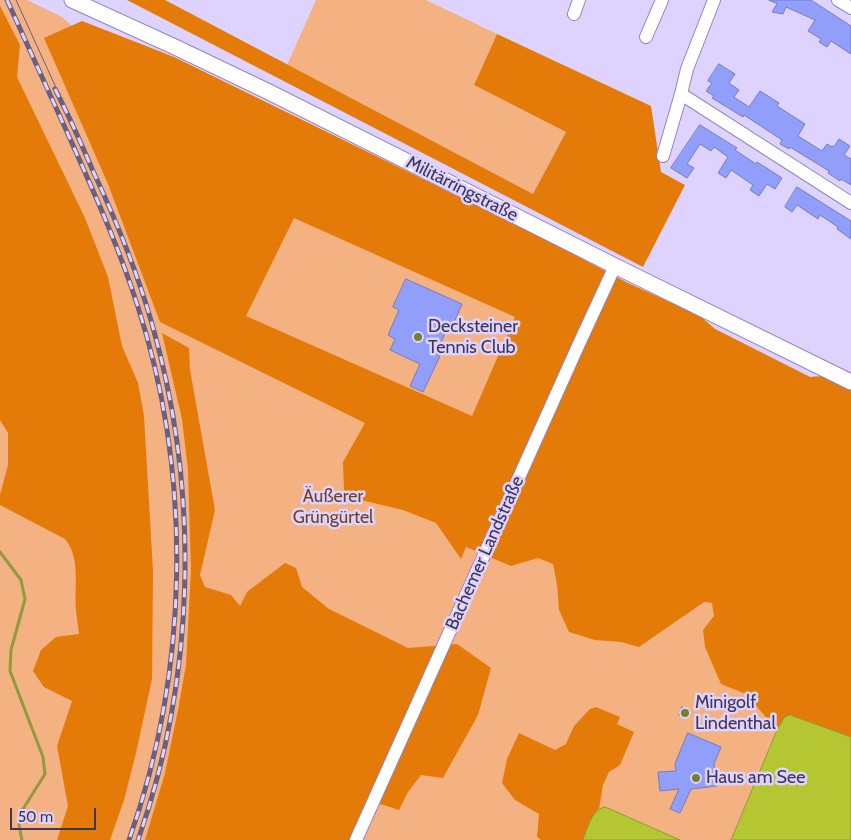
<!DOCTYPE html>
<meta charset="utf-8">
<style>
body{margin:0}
#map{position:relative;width:851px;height:840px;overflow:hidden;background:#ded3ff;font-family:Cabin,sans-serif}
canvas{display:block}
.scale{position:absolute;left:10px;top:808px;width:86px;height:22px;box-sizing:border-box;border:2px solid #3e3653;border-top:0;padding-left:6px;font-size:15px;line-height:18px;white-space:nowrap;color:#3e3653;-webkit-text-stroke:4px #ded3ff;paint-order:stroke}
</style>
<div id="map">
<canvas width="851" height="840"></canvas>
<div class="scale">50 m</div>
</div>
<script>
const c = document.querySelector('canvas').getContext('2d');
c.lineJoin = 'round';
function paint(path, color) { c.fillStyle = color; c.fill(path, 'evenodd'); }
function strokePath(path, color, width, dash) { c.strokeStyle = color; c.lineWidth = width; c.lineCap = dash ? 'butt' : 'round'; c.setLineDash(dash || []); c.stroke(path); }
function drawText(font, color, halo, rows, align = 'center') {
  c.font = font + ' Cabin,sans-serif'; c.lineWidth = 5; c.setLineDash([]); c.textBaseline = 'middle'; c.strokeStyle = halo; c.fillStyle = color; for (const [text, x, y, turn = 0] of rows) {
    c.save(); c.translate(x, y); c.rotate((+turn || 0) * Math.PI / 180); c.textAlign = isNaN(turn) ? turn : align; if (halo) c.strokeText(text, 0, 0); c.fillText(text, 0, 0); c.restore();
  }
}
paint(new Path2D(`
 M0,0H27L62,17L72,26L82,21L174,57L539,236L628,283L700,316L715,329L810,377L823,376L851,389V840H0Z
 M316,0H426L497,34L474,85L566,132L533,194L287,65Z`), '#f4b182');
paint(new Path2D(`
 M127,0H165L533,194L566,132L474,85L497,34L651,106L661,172L685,185L643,267Z
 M0,6L20,45L17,77L85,218L108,277L122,346L138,383L144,416L153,571L152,679L136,753L124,800L110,840H57L68,806L57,746L72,701L44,687L33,671L41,650L56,637L79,634C78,626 77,618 76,610C74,587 81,558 65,539L0,505V495L8,465V433L0,420Z
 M82,21L174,57L539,236L628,283L700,316L715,329L810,377L823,376L851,389V737L790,715L784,718L777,730L746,694L721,684L705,647L703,630L714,616L712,603L704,602L639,647L621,642L595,640L569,632L559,610L557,584L553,564L538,558L511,566L466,547L461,559L436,523L403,510L365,501L344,491L343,462L365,423L160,322L108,184L44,38ZM294,218L515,317L472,416L246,316Z
 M162,333L189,348L190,370L215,510L200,575L205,587L231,595L240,606L247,592L285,563L296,568L302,587L329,609L408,648L457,644L491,668L478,715L443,778L421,775L408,792L399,810L368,800L350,840H145L165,773L178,710L186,665L191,570L188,470L182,419Z
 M596,707L620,717L617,724L634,732L620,765L609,772L603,785L599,809L595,813L583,840H541L537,837L539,814L515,800L502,783L507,759L519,733L555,750L566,744L574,726L590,709Z`), '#e47a07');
const water = new Path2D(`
 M790,715L851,737V840H731L777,730L784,718Z
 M604,807L610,809L680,840H583C587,829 591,811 604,807Z`);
paint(water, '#b4c631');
strokePath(water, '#919b3b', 1);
strokePath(new Path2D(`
 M0,552L21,580L25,599L11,650L10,671L43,757L45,774L23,809L19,825L22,840`), '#919b3b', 3);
const building = new Path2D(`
 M769,0H811L851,26V54L831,41L827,47L819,42L821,39L808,31L815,20L786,7L783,14L772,12L777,4Z
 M719,64L735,74L729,83L739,90L734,97L749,107L760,91L779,103L777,106L805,124L798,136L822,151L827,144L832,147V146L834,147L839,139L850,146L844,155L851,159V185L841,179L840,181L828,173L829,171L790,147L789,149L780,144L782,140L744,115L743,117L712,98L714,96L706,91L712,83L708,81Z
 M700,125L737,148L735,150L756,164L757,162L765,167L782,178L775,189L767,184L759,196L750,190L753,185L731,170L726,178L718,173L728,157L714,147L711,151L700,144L687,164L694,168L687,178L671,168Z
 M797,187L851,221V239L837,229L838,227L820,215L818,219L797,205L792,212L785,207Z
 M406,279L462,304L450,332L446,331L436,354L440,356L423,392L410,386L420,364L390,350L395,339L388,335L399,310L393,307Z
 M682,707L690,710L687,718L679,715Z
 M688,733L721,747L714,764L717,786L691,789L680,813L670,809L679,789L660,791L658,772L676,771L675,764Z`);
paint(building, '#929ffa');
strokePath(building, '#737dbf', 1);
const minor = new Path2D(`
 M838,0L851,8
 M574,14L579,0
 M646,37L662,0
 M681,94L851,203
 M663,156L681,94L687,69L714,0
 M356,840L578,346L615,266`);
const major = new Path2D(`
 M72,0L175,47L269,92L615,266L851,382`);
strokePath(minor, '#9582c5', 14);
strokePath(major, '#9582c5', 17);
strokePath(minor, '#fff', 12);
strokePath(major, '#fff', 15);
strokePath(new Path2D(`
 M16,0L74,127`), '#696081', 1);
const rail = new Path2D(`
 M7,0C27,44 47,88 67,132C93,190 119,247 138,307C193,478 189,671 129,840
 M55,89C69,116 81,143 93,171C116,220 137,271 152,324C200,491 196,676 138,840`);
strokePath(rail, '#696081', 5);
strokePath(rail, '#ded3ff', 3, [9]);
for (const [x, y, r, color] of [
 [418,337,5,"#74802c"],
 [685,713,5,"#74802c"],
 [696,778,5,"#74802c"]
]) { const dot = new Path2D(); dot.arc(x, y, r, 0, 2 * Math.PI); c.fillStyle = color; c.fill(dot); strokePath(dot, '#ded3ff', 2); }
drawText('18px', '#3e3653', '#ded3ff', [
 ["Militärringstraße",462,189,27],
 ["Bachemer Landstraße",485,553,-66]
]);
drawText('18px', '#3e3653', '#ded3ff', [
 ["Decksteiner",428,327],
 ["Tennis Club",428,348],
 ["Minigolf",695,703],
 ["Lindenthal",695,724],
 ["Haus am See",706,778]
], 'left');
drawText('18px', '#704421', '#ded3ff', [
 ["Äußerer",333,497],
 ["Grüngürtel",333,518]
]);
</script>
